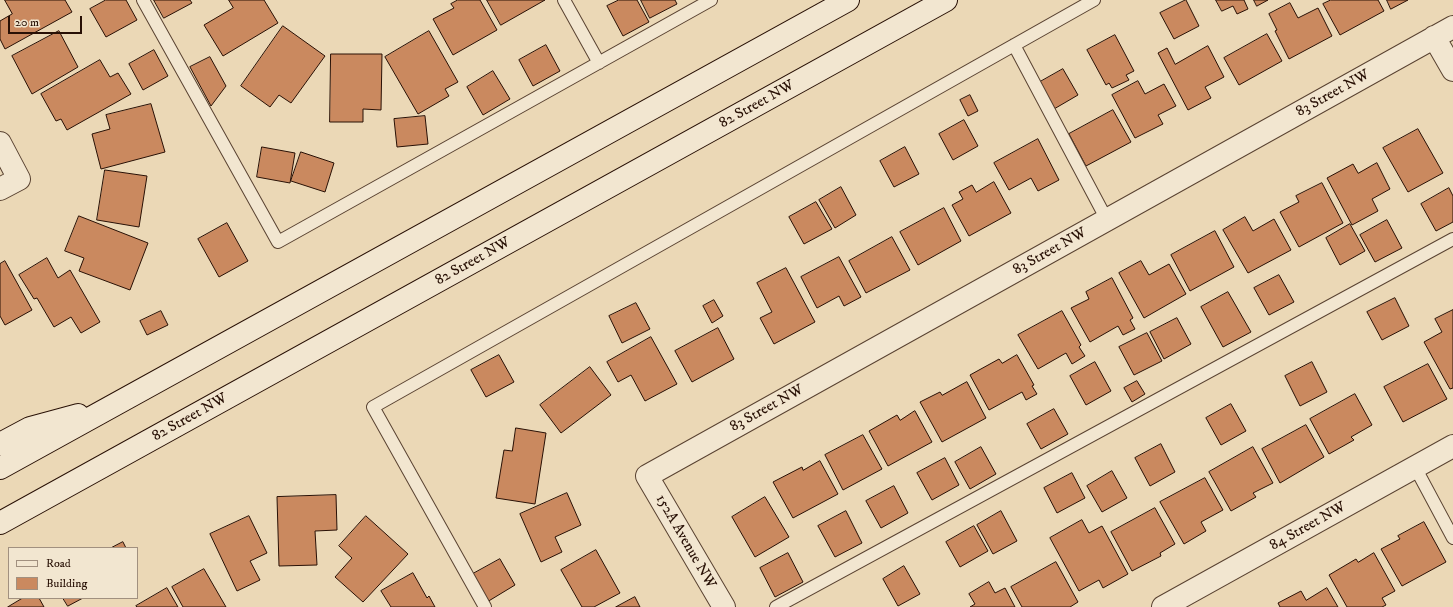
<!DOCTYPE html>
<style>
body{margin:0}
#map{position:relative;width:1453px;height:607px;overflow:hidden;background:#ebd8b6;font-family:"IM FELL DW Pica",serif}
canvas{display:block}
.legend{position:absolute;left:8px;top:547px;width:130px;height:52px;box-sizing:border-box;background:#f2e6d0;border:1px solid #a1907f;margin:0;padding:5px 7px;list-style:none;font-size:12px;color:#281005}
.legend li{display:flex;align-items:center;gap:8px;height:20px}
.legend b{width:20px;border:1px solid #a1907f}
.scale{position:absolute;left:8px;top:16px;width:74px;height:18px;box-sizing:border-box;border:2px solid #281005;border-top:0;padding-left:5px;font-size:12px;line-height:14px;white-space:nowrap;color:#281005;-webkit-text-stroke:3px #f2e6d0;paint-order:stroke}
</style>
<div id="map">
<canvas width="1453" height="607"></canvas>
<ul class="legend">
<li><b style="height:5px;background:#f2e6d0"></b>Road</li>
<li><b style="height:11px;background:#ca895f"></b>Building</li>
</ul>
<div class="scale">20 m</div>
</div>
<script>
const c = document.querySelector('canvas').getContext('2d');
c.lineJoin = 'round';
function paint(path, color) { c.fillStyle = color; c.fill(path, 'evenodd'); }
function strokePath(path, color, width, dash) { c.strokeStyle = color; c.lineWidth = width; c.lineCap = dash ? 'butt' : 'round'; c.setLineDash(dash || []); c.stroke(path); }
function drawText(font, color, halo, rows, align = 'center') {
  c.font = font + ' "IM FELL DW Pica",serif'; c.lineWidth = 4; c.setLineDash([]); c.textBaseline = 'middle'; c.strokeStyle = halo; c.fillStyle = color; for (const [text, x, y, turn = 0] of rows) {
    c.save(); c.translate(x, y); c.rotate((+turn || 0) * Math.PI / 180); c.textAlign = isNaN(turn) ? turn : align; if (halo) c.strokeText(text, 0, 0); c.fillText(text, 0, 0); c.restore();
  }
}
const building = new Path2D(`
 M5,0H65L72,12L5,49L0,39V21L12,14Z
 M106,0H126L137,20L106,37L90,9Z
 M154,0H190L192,3L164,18Z
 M229,0H264L278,23L223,56L204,25L233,8Z
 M458,0H480L497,30L453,55L433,19L454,8L451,4Z
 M487,0H545L501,25Z
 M619,0H637L649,22L623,36L607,6Z
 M641,0H675L677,4L650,18Z
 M1186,0L1199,26L1174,39L1160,13Z
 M1216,0H1244L1248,9L1237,14L1233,6L1222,11Z
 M1254,0H1268L1257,6Z
 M1331,0H1378L1384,11L1340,35L1323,4Z
 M1387,0H1408L1391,9Z
 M1290,3L1298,18L1318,8L1332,36L1289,59L1275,31L1277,30L1269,14Z
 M283,26L325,56L291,103L279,95L270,107L241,86Z
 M59,31L78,67L32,94L12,56Z
 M429,31L458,82L445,89L449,96L418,114L385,57Z
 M1267,34L1282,61L1239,85L1224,58Z
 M1115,35L1134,71L1126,75L1129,80L1112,88L1109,83L1106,85L1087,50Z
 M546,45L560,71L533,86L519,60Z
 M1208,46L1224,77L1205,87L1211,98L1188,110L1158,53L1167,48L1175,64Z
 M154,50L168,76L143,90L129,64Z
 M331,54H382L381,110L363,109V122H330Z
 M210,57L226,86L211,106L190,67Z
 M100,60L110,77L118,73L131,94L67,130L61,119L56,121L41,94Z
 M1063,69L1078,95L1054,109L1040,82Z
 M493,71L510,99L483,115L467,87Z
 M1138,81L1145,94L1164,84L1176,106L1158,115L1163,124L1135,138L1112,95Z
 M970,95L978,111L968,116L960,100Z
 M151,104L165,152L101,169L92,134L110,129L106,115Z
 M1113,110L1131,142L1086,166L1069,134Z
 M425,116L428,144L397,147L394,119Z
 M964,120L978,146L953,160L939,134Z
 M1418,129L1443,173L1408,192L1383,148Z
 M1038,139L1059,180L1038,191L1031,178L1009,190L994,163Z
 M262,147L295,153L290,183L257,177Z
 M905,147L919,174L894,187L880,161Z
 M301,152L334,163L325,192L291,181Z
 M1377,163L1390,189L1372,199L1378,211L1352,225L1327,178L1353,164L1358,173Z
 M105,170L147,176L139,227L97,220Z
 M994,182L1011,213L969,236L952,205L963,199L959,192L972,185L976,192Z
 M1322,183L1343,223L1299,247L1280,212L1299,202L1296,196Z
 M841,187L856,215L835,228L819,200Z
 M1449,188L1453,196V222L1436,231L1421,204Z
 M816,202L832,229L804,244L789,217Z
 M944,208L961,241L918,265L900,232Z
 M79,216L148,243L130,290L79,271L84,258L65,251Z
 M1245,217L1253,231L1274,219L1291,250L1248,273L1223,230Z
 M1387,220L1402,248L1375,262L1360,235Z
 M227,223L248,261L219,277L198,239Z
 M1350,224L1365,251L1340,265L1326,238Z
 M1215,231L1234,267L1190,291L1171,255Z
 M892,237L910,270L866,293L849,261Z
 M839,257L861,297L844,306L839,296L817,308L801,277Z
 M47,258L58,278L70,270L100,322L81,333L71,317L54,327L37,298L34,299L19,275Z
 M5,261L32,310L5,325L0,316V264Z
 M1141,261L1149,275L1169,264L1186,294L1144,318L1119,273Z
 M786,268L815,322L774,344L760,318L772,312L757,283Z
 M1279,275L1294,302L1269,315L1254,288Z
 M1112,278L1133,318L1130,320L1135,329L1123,335L1118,326L1090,342L1071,308L1089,299L1086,292Z
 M1228,292L1251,332L1223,347L1201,307Z
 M1395,298L1409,326L1382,340L1367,312Z
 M714,300L723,316L712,323L703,306Z
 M636,303L650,329L622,343L609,316Z
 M1453,310V388L1450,389L1424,342L1442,332L1435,319Z
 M161,311L168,325L147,335L140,321Z
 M1062,311L1081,345L1079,347L1085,356L1072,364L1066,353L1038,369L1018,335Z
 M1177,318L1191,344L1164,359L1150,332Z
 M718,328L734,359L692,382L675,351Z
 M1147,333L1162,361L1134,375L1119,347Z
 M651,337L677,384L645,401L631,375L618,382L607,362Z
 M499,355L514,382L486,397L471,370Z
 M1017,355L1034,385L1032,386L1037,394L1026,400L1022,392L989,410L970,375L999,359L1002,363Z
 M1095,362L1111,391L1086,405L1070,376Z
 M1312,362L1327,392L1300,406L1285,376Z
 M1428,364L1447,399L1403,422L1384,387Z
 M590,367L611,395L561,433L540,405Z
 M1137,381L1145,394L1132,402L1124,388Z
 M967,382L986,418L942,442L920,402L940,392L942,395Z
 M1355,394L1372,425L1351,437L1354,440L1329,454L1310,419Z
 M1231,404L1246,431L1221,445L1206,418Z
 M1054,409L1068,434L1041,449L1027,424Z
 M915,411L932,442L888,466L869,431L897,415L900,420Z
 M1306,425L1324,457L1280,483L1262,449Z
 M516,428L546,433L535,504L496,498L504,450L512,451Z
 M863,435L882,469L843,490L825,455Z
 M1161,444L1175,472L1150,486L1135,458Z
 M981,447L996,474L970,489L955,462Z
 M1253,447L1273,483L1253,493L1256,497L1231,511L1209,472Z
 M945,458L959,485L932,500L917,473Z
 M820,461L838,494L793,518L773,482L802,467L803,470Z
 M1112,471L1127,498L1102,512L1087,486Z
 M1072,473L1085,498L1057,513L1044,488Z
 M1205,478L1223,510L1201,522L1206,531L1184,544L1160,502Z
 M894,486L908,513L881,528L866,501Z
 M567,493L581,525L555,537L562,552L541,562L520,514Z
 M336,495L337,530L315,531L317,565L279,566L277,497Z
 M765,497L789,537L755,557L732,517Z
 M1155,508L1175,544L1160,553L1161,556L1132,571L1111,532Z
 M846,511L862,543L835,557L818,526Z
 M1001,511L1017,541L993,554L977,525Z
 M249,516L267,553L250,561L260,580L237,591L210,534Z
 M366,516L408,554L363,602L335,577L352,558L339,546Z
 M1082,520L1089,533L1102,526L1128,574L1103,588L1099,580L1079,591L1050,538Z
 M1424,522L1446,562L1402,586L1381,549L1400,539L1398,536Z
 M974,526L988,551L960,567L946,542Z
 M123,542L126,548H111Z
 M596,550L620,593L594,607H582L561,570Z
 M788,553L803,582L775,597L760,568Z
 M1374,553L1395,591L1382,598L1386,605L1382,607H1347L1329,575L1356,559L1358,562Z
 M500,559L515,585L487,602L471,575Z
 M1056,562L1078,602L1070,607H1022L1011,587Z
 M904,566L920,594L898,606L883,579Z
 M204,569L226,607H183L172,587Z
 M413,573L427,598L429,596L435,607H391L381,591Z
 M989,582L995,593L1005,588L1015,607H970L975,604L969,594Z
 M167,588L178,607H137L136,606Z
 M1327,588L1338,607H1280L1278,603L1301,591L1306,600Z
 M635,597L640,607H616Z
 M23,598H39L44,607H8Z
 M63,598H83L68,606Z`);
paint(building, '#ca895f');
strokePath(building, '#281005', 1);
const service = new Path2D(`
 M143,0L278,242L711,0
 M564,0L599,63
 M1014,45L1107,220
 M1415,467L1453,538
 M485,607L373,407L1094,0
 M776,607L1453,239`);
const minor = new Path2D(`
 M1434,37L1453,70
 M0,143L19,179L0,189
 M724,607L647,476L1453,27
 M1163,607L1453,446`);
const secondary = new Path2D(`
 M0,444L30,428L78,415
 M0,468L848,0
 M0,523L946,0`);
strokePath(service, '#594231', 14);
strokePath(minor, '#594231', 24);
strokePath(secondary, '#281005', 24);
strokePath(service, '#f2e6d0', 12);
strokePath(minor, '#f2e6d0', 22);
strokePath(secondary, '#f2e6d0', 22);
drawText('15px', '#281005', '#f2e6d0', [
 ["83 Street NW",1333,94,-29],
 ["82 Street NW",757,105,-29],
 ["83 Street NW",1050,252,-29],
 ["82 Street NW",473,262,-29],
 ["83 Street NW",767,409,-29],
 ["82 Street NW",190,418,-29],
 ["84 Street NW",1308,527,-29],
 ["152A Avenue NW",685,542,60]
]);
</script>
